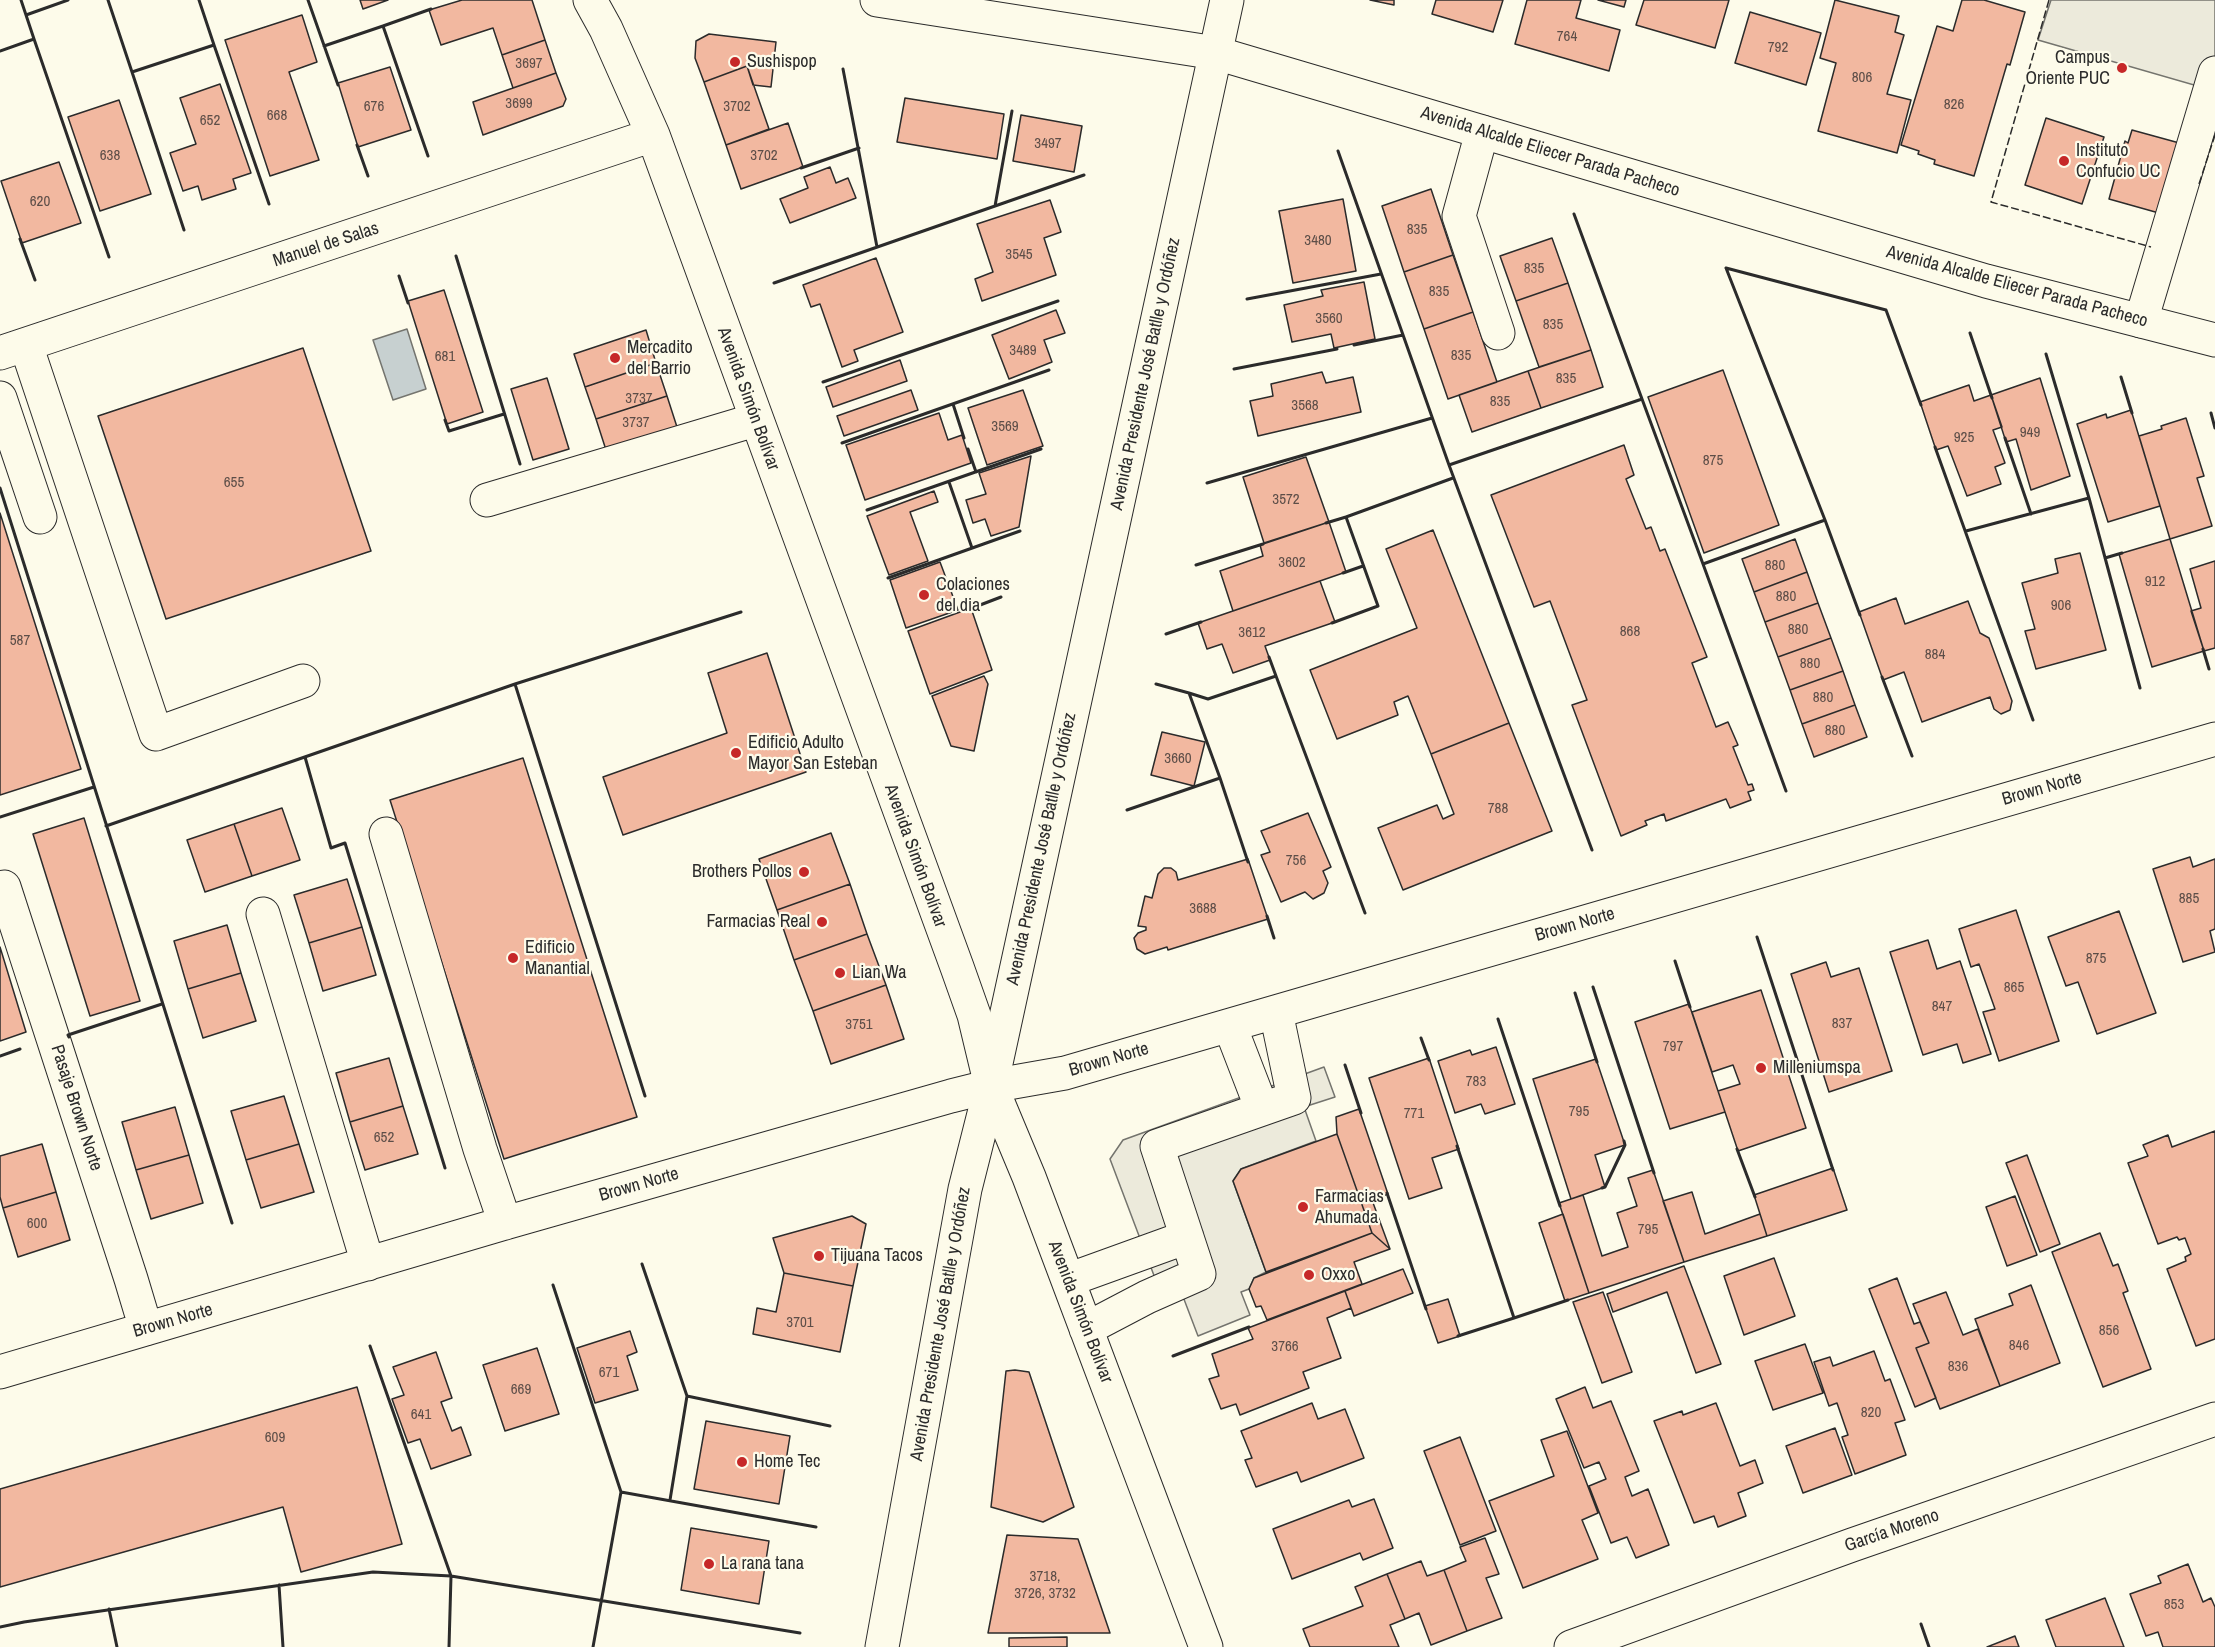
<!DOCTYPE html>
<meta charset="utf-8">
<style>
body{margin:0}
canvas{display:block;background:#fdfbea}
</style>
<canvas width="2215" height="1647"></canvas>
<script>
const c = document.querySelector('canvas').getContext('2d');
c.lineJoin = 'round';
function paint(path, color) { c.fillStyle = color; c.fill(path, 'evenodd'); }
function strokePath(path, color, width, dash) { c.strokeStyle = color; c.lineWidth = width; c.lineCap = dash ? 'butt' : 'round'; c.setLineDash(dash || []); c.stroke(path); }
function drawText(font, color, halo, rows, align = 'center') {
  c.font = font + ' "Archivo Narrow",sans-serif'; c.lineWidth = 4.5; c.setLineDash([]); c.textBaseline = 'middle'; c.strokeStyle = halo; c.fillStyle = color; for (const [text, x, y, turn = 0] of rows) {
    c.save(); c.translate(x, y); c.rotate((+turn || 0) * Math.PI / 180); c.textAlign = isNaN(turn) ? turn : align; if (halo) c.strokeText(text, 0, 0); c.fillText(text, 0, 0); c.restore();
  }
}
const parking = new Path2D(`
 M2051,0H2215V91L2038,40Z
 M1324,1067L1335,1097L1304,1107L1316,1141L1241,1169L1233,1181L1266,1272L1254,1278L1249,1289L1241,1292L1250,1315L1198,1336L1182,1294L1164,1302L1110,1159L1123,1140Z`);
paint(parking, '#eceadb');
strokePath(parking, '#74746e', 1.5);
const water = new Path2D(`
 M407,329L426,389L393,400L373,340Z`);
paint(water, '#c7d0d0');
strokePath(water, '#74746e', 1.5);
const building = new Path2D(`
 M360,0H388L363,9Z
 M462,0H532L545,40L502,55L493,28L441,45L429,10Z
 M1370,0H1394V5Z
 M1436,0H1503L1493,32L1432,14Z
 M1527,0H1581L1576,18L1620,30L1609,71L1515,44Z
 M1598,0H1626L1624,7Z
 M1644,0H1729L1715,48L1636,25Z
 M1835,0L1899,16L1895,32L1904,35L1887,94L1911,100L1897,153L1818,131L1836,63L1820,58Z
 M1962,0H1984L2025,12L2010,65L2007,64L1974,176L1934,164L1935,160L1918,154L1919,151L1901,145L1937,26L1953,31Z
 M1750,12L1821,33L1806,85L1735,63Z
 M302,15L317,62L289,72L319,160L270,176L225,40Z
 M709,34L776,42L771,87L753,85L747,66L704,82L695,58L696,41Z
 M545,40L556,73L513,88L502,55Z
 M747,66L769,129L726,145L704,82Z
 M390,67L411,130L358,147L338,83Z
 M556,73L566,99L563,106L483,135L473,102Z
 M220,84L251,173L233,179L236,189L202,200L198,186L183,191L170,153L196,144L180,98Z
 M905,98L1004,114L997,159L897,142Z
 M119,100L151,194L100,211L68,117Z
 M1021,115L1082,126L1074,172L1013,161Z
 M2046,118L2104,137L2082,204L2025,185Z
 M788,123L803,167L741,189L726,145Z
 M2132,130L2183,144L2166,215L2109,199L2125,141L2128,143Z
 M59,162L81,223L22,243L1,181Z
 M830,167L836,183L848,178L856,198L790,223L780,199L808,188L804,177Z
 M1431,189L1453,255L1404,272L1382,206Z
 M1343,199L1356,271L1293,283L1279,211Z
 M1050,200L1061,232L1044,238L1056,275L982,301L975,279L993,272L977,224Z
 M1552,238L1568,283L1516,301L1500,256Z
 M1453,255L1473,312L1424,329L1404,272Z
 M876,258L903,332L854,350L858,361L842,367L820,304L811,307L803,285Z
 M1364,282L1375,339L1334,348L1331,334L1292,342L1284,305L1323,296L1321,290Z
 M1568,283L1591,350L1539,367L1516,301Z
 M444,290L483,412L447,424L408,301Z
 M1056,310L1065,333L1044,340L1052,362L1009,379L992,335Z
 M1473,312L1497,382L1448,399L1424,329Z
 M646,330L656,363L585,387L574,354Z
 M303,348L371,551L166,619L98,416Z
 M1591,350L1603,387L1541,408L1528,371Z
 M900,360L907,381L833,407L826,387Z
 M656,363L667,396L596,419L585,387Z
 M1723,370L1779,525L1704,553L1648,397Z
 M1528,371L1541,408L1472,432L1459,395Z
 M1322,372L1326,383L1353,377L1361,412L1258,436L1250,401L1273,396L1271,384Z
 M547,378L569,449L533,460L511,389Z
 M2040,378L2070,476L2031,490L2016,439L2006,442L1991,395Z
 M1969,385L1974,401L1991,395L2002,427L1993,430L2005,463L1995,467L2001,484L1967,496L1948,446L1936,450L1920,402Z
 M911,390L918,410L844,436L837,416Z
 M1023,390L1043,446L987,465L968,408Z
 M667,396L677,427L606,450L596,419Z
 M2131,410L2160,506L2108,522L2077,424L2106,414L2107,418Z
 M939,413L948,440L962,435L971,463L865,500L846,445Z
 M2186,418L2204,476L2197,478L2212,526L2170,539L2139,436L2162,429L2161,426Z
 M1624,445L1634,475L1626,479L1646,529L1651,527L1660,551L1665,549L1707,657L1692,663L1716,727L1728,722L1738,745L1733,747L1748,785L1752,784L1754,790L1748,792L1751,800L1730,808L1726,799L1666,821L1664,814L1645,821L1647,825L1621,836L1572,705L1587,700L1550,601L1534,607L1491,495Z
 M1031,456L1019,527L991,536L985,519L973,523L966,500L986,494L979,473Z
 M1306,457L1329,522L1264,543L1243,477Z
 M934,491L938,502L910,512L928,561L889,575L867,516Z
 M0,513L81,769L0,795Z
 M1329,522L1346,572L1233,611L1220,571L1263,556L1260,545Z
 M1433,530L1509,723L1431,754L1408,696L1394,702L1398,715L1337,739L1310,670L1417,628L1386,549Z
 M1795,539L1807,572L1754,592L1742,559Z
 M2170,539L2204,651L2152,667L2119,554Z
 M2080,553L2106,650L2036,669L2025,631L2035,629L2022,583L2058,573L2055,559Z
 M2215,561V648L2204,651L2191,611L2201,608L2190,569Z
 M940,562L958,610L906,628L890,580Z
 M1807,572L1818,603L1765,622L1754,592Z
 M1320,581L1335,622L1265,646L1270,660L1233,673L1222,644L1207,649L1198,623Z
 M1896,598L1905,624L1968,601L1980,633L1989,638L2012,701L2010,710L2001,714L1994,709L1990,697L1922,722L1904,672L1883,680L1859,612Z
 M1818,603L1831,638L1778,657L1765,622Z
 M971,608L992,670L930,694L908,631Z
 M1831,638L1843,671L1790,690L1778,657Z
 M767,653L806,772L623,835L603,777L727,733L708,673Z
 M1843,671L1855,705L1802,724L1790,690Z
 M984,676L988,684L974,751L951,746L932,696Z
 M1855,705L1867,737L1814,757L1802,724Z
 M1509,723L1552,831L1403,890L1378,828L1437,805L1443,819L1454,814L1431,754Z
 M1162,732L1205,742L1194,786L1151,775Z
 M523,758L637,1117L504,1159L390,800Z
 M282,808L300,860L252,876L234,824Z
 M1308,813L1331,867L1323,871L1328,883L1324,893L1313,899L1305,892L1281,902L1261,855L1270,852L1261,831Z
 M84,818L140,1001L90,1016L33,834Z
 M234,824L252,876L205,892L187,840Z
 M831,833L850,884L777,910L759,859Z
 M2190,857L2193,867L2215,859V929L2210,931L2215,952L2183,962L2153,869Z
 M1248,859L1268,919L1168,950L1167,947L1145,954L1137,949L1134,938L1138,933L1146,930V927L1138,926L1145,896L1152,898L1158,874L1164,868H1171L1176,872L1178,880Z
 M347,879L362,927L309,943L294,895Z
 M850,884L867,934L794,960L777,910Z
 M2016,910L2059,1041L1999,1061L1983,1012L1995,1009L1979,964L1971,967L1959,929Z
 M2119,911L2156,1013L2097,1034L2078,982L2066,986L2048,937Z
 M227,925L241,973L188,989L174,941Z
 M362,927L376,975L323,991L309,943Z
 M867,934L886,985L813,1011L794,960Z
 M1928,940L1937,969L1960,961L1991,1054L1963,1063L1957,1044L1923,1055L1890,952Z
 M0,947L26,1032L0,1041Z
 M1826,962L1831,977L1859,968L1892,1071L1829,1092L1791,974Z
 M241,973L256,1021L203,1038L188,989Z
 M886,985L904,1039L831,1064L813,1011Z
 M1761,990L1806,1128L1738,1151L1718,1091L1740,1084L1733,1065L1712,1072L1692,1012Z
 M1689,1004L1725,1112L1670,1129L1635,1022Z
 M1496,1047L1515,1104L1485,1114L1481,1104L1455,1113L1438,1061L1470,1050L1472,1055Z
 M389,1058L403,1106L350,1122L336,1073Z
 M1429,1058L1459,1149L1432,1158L1442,1188L1409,1199L1369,1078Z
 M1596,1059L1625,1145L1595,1155L1605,1187L1571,1199L1533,1079Z
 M284,1096L299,1144L246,1160L231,1111Z
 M403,1106L418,1154L365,1170L350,1122Z
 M175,1107L189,1155L136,1170L122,1122Z
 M1359,1109L1388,1194L1372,1200L1390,1249L1372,1233L1337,1134L1336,1117Z
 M2215,1131V1339L2196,1346L2167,1269L2186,1261L2185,1257L2191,1254L2185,1238L2179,1240L2177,1237L2158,1244L2128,1163L2148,1156L2143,1145L2168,1135L2172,1147Z
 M1337,1134L1372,1233L1266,1272L1233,1181L1241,1169Z
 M42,1144L56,1192L3,1208L0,1197V1156Z
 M299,1144L314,1192L261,1208L246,1160Z
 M189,1155L203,1203L151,1219L136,1170Z
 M2027,1155L2060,1244L2040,1252L2006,1163Z
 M1833,1168L1847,1210L1767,1236L1754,1195Z
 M1653,1170L1684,1262L1589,1293L1559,1203L1583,1195L1602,1256L1628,1247L1617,1213L1637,1206L1628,1178Z
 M56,1192L70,1240L18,1257L3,1208Z
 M1692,1192L1705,1234L1760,1214L1767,1236L1684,1262L1663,1201Z
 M2015,1196L2037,1255L2007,1266L1986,1207Z
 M1563,1214L1589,1293L1565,1301L1539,1223Z
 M852,1216L866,1224L853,1286L784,1273L773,1238Z
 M1372,1233L1390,1249L1354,1262L1362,1284L1267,1320L1261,1306L1256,1307L1249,1289L1254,1278Z
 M2100,1233L2113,1266L2118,1264L2128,1291L2123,1293L2151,1369L2103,1387L2052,1252Z
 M1774,1258L1795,1316L1744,1335L1724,1276Z
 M1684,1266L1721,1364L1696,1373L1667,1292L1613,1312L1607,1294Z
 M1403,1269L1413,1293L1354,1316L1345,1291Z
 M784,1273L853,1286L840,1352L753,1334L757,1308L776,1312Z
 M1897,1278L1914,1324L1920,1322L1929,1343L1916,1348L1936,1398L1915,1407L1869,1289Z
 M2031,1285L2060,1363L2000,1386L1975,1319L2013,1305L2009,1294Z
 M1345,1291L1351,1308L1327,1318L1341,1358L1303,1372L1309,1388L1240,1415L1236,1404L1221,1409L1209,1379L1219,1376L1212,1354L1253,1339L1248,1328Z
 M1603,1292L1632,1372L1602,1383L1573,1302Z
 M1946,1292L1963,1335L1978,1329L2000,1386L1940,1409L1916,1348L1929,1343L1913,1304Z
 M1448,1299L1460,1336L1438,1343L1425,1306Z
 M630,1331L637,1352L627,1356L638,1390L595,1403L577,1348Z
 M1805,1344L1823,1393L1773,1410L1755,1361Z
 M537,1348L559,1414L505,1431L483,1365Z
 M1874,1351L1885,1381L1890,1379L1905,1420L1895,1423L1906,1455L1855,1474L1842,1437L1848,1435L1837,1403L1829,1406L1814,1362L1830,1357L1833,1366Z
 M436,1352L452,1398L441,1402L452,1431L461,1427L471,1455L431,1469L420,1439L408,1443L392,1399L404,1395L393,1367Z
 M1015,1370L1029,1372L1074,1507L1043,1522L991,1507L1006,1371Z
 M357,1387L402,1544L301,1572L283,1507L0,1587V1489Z
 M1585,1387L1593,1408L1611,1401L1639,1471L1625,1477L1632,1496L1648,1489L1669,1545L1636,1558L1627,1537L1611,1543L1589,1486L1606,1479L1599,1462L1584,1468L1556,1399Z
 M1312,1403L1318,1419L1345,1409L1364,1458L1301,1482L1297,1472L1256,1487L1245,1460L1252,1458L1241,1431Z
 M1716,1403L1740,1466L1755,1460L1763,1483L1738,1493L1746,1516L1718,1527L1714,1516L1694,1523L1654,1421L1682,1411L1683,1415Z
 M706,1421L790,1436L779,1504L694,1489Z
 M1835,1428L1852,1475L1803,1493L1786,1446Z
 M1567,1431L1598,1513L1582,1520L1598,1559L1523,1588L1489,1501L1554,1476L1541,1440Z
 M1460,1437L1496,1531L1460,1545L1424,1451Z
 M1374,1499L1393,1548L1363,1560L1360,1553L1292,1579L1273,1529L1349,1500L1352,1507Z
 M691,1528L769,1541L759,1604L681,1590Z
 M1007,1535L1078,1539L1110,1633H988Z
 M1485,1538L1499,1574L1486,1578L1502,1618L1467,1631L1444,1570L1466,1561L1460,1547Z
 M1421,1561L1427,1576L1444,1570L1467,1631L1431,1645L1419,1613L1405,1619L1387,1574Z
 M2188,1564L2203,1602L2211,1598L2215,1607V1647H2163L2158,1632L2146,1636L2130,1594L2161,1583L2158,1576Z
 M1387,1574L1405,1619L1390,1625L1399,1647H1310L1303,1629L1363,1606L1355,1587Z
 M2105,1598L2124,1647H2056L2046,1620Z
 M2015,1636L2019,1647H1987Z
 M1067,1637V1647H1009V1638Z`);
paint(building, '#f2b8a0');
strokePath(building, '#2b2b2b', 1.5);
const minor = new Path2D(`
 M590,0L606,29L653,135L957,967L974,1015L991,1086L1029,1177L1206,1647
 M877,0L1216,53
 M1482,132L1459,216L1498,333
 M2141,321L2215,73
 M26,345L156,734L303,681
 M0,353L653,135
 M0,398L40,517
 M487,500L755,420
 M386,834L480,1149L505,1223
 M4,887L131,1279L146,1329
 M263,914L368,1264
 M1230,1026L1262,1109
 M1068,1280L1187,1237
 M1086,1329L1147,1297L1199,1274L1157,1146L1294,1098L1276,1012
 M0,1372L505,1223L951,1096L991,1086L1065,1073L2215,739
 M1571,1647L1852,1545L2215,1419`);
const major = new Path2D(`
 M1216,53L1986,281L2215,340
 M882,1647L965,1189L991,1086L1227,0`);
strokePath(minor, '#2b2b2b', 35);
strokePath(major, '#2b2b2b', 35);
strokePath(minor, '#fdfbea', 33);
strokePath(major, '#fdfbea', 33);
strokePath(new Path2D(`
 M2049,0L1991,202L2151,247
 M2199,184L2215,135`), '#2b2b2b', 1.5, [8, 3]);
strokePath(new Path2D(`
 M21,0L26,15
 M108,0L132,72L214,45L199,0
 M308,0L338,85
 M383,26L431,9
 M34,39L109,257
 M214,45L269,204
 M324,46L383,26L428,156
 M0,51L34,39L26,15L68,0
 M843,69L877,247
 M132,72L184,230
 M357,145L368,176
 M1338,151L1449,465L1642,399L1574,214
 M801,168L859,148
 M995,206L1012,111
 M20,239L35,280
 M456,256L520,464
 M1726,268L1886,310L1921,405
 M1726,268L1825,520
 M399,276L408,303
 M774,283L1084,175
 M1247,299L1381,274
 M1970,333L1992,398
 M1354,345L1403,335
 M2046,354L2089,498
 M1234,369L1337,349
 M2121,377L2132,413
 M823,382L1058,301
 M1642,399L1703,564
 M953,404L964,438
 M2211,413L2215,428
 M445,420L449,431L504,414
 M2005,438L2031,514
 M842,443L1049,370
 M1935,447L2033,720
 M968,449L976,472
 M1449,465L1592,850
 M949,482L972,548
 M1207,483L1432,418
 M0,488L232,1223
 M867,510L1041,449
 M1326,523L1346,517
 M1966,531L2089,498L2140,688
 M2105,558L2122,553
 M1196,565L1263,544
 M1343,573L1363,566
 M888,578L1020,531
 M967,610L1001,597
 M1332,623L1378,606L1346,517L1453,478
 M1166,634L1201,622
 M2203,649L2209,669
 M1269,657L1276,676
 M1882,677L1912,756
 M515,684L645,1096
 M1156,684L1189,693L1220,778
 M1189,693L1208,699L1276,676L1365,913
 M305,757L331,848L345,843L445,1168
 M1786,791L1703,564L1825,520L1860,615
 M1127,810L1220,778L1248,862
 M0,817L94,787
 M106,826L515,684L741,612
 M1267,916L1274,938
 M1757,937L1833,1170
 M1675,961L1690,1007
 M1593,987L1654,1173
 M1575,993L1597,1062
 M1498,1019L1560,1206
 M69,1037L68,1035L162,1004
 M1421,1038L1429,1060
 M0,1056L20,1049
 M1345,1065L1361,1113
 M1457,1146L1514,1318L1458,1336
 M1737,1149L1755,1197
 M1602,1188L1605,1187L1625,1145L1624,1141
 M1387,1193L1426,1309
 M642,1264L687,1396
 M553,1285L621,1492
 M1514,1318L1568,1300
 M370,1346L451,1576L449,1647
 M1173,1356L1249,1327
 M670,1500L687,1396L830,1426
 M279,1585L283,1647
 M109,1609L117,1647
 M1921,1624L1929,1647
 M0,1627L24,1622L373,1572L451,1576L800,1633
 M593,1647L621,1492L816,1527`), '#2b2b2b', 3);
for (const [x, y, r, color] of [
 [735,62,6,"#c62828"],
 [2122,68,6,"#c62828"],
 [2064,161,6,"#c62828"],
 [615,358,6,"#c62828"],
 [924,595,6,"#c62828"],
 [736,753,6,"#c62828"],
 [804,872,6,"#c62828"],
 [822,922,6,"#c62828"],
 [513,958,6,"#c62828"],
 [840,973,6,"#c62828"],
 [1761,1068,6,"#c62828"],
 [1303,1207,6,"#c62828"],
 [819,1256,6,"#c62828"],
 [1309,1275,6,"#c62828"],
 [742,1462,6,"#c62828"],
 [709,1564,6,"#c62828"]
]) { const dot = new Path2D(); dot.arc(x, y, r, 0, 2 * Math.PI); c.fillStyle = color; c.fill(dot); strokePath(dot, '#fdfbea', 2); }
drawText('15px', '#5d4e48', null, [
 ["764",1567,37],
 ["792",1778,48],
 ["3697",529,64],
 ["806",1862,78],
 ["3699",519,104],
 ["826",1954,105],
 ["676",374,107],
 ["3702",737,107],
 ["668",277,116],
 ["652",210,121],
 ["3497",1048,144],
 ["638",110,156],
 ["3702",764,156],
 ["620",40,202],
 ["835",1417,230],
 ["3480",1318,241],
 ["3545",1019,255],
 ["835",1534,269],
 ["835",1439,292],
 ["3560",1329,319],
 ["835",1553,325],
 ["3489",1023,351],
 ["835",1461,356],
 ["681",445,357],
 ["835",1566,379],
 ["3737",639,399],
 ["835",1500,402],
 ["3568",1305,406],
 ["3737",636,423],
 ["3569",1005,427],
 ["949",2030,433],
 ["925",1964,438],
 ["875",1713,461],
 ["655",234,483],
 ["3572",1286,500],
 ["3602",1292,563],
 ["880",1775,566],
 ["912",2155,582],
 ["880",1786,597],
 ["906",2061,606],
 ["880",1798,630],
 ["868",1630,632],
 ["3612",1252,633],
 ["587",20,641],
 ["884",1935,655],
 ["880",1810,664],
 ["880",1823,698],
 ["880",1835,731],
 ["3660",1178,759],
 ["788",1498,809],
 ["756",1296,861],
 ["885",2189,899],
 ["3688",1203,909],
 ["875",2096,959],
 ["865",2014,988],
 ["847",1942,1007],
 ["837",1842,1024],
 ["3751",859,1025],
 ["797",1673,1047],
 ["783",1476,1082],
 ["795",1579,1112],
 ["771",1414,1114],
 ["652",384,1138],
 ["600",37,1224],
 ["795",1648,1230],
 ["3701",800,1323],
 ["856",2109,1331],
 ["846",2019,1346],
 ["3766",1285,1347],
 ["836",1958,1367],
 ["671",609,1373],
 ["669",521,1390],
 ["820",1871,1413],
 ["641",421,1415],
 ["609",275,1438],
 ["3718,",1045,1577],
 ["3726, 3732",1045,1594],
 ["853",2174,1605]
]);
drawText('18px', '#2b2b2b', '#fdfbea', [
 ["Campus",2110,58,"right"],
 ["Oriente PUC",2110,79,"right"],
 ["Sushispop",747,62],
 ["Instituto",2076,151],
 ["Confucio UC",2076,172],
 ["Mercadito",627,348],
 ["del Barrio",627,369],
 ["Colaciones",936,585],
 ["del dia",936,606],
 ["Edificio Adulto",748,743],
 ["Mayor San Esteban",748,764],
 ["Brothers Pollos",792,872,"right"],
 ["Farmacias Real",810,922,"right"],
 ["Edificio",525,948],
 ["Manantial",525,969],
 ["Lian Wa",852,973],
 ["Milleniumspa",1773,1068],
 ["Farmacias",1315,1197],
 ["Ahumada",1315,1218],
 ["Tijuana Tacos",831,1256],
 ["Oxxo",1321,1275],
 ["Home Tec",754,1462],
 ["La rana tana",721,1564]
], 'left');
drawText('18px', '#2b2b2b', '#fdfbea', [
 ["Avenida Alcalde Eliecer Parada Pacheco",1550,152,17],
 ["Manuel de Salas",326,245,-18],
 ["Avenida Alcalde Eliecer Parada Pacheco",2017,287,15],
 ["Avenida Presidente José Batlle y Ordóñez",1146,374,-78],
 ["Avenida Simón Bolívar",748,399,70],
 ["Brown Norte",2042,789,-16],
 ["Avenida Presidente José Batlle y Ordóñez",1042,849,-78],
 ["Avenida Simón Bolívar",915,856,70],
 ["Brown Norte",1575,925,-16],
 ["Brown Norte",1109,1060,-16],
 ["Pasaje Brown Norte",76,1108,72],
 ["Brown Norte",639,1185,-16],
 ["Avenida Simón Bolívar",1080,1312,69],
 ["Brown Norte",173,1321,-16],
 ["Avenida Presidente José Batlle y Ordóñez",941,1324,-80],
 ["García Moreno",1892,1531,-19]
]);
</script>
